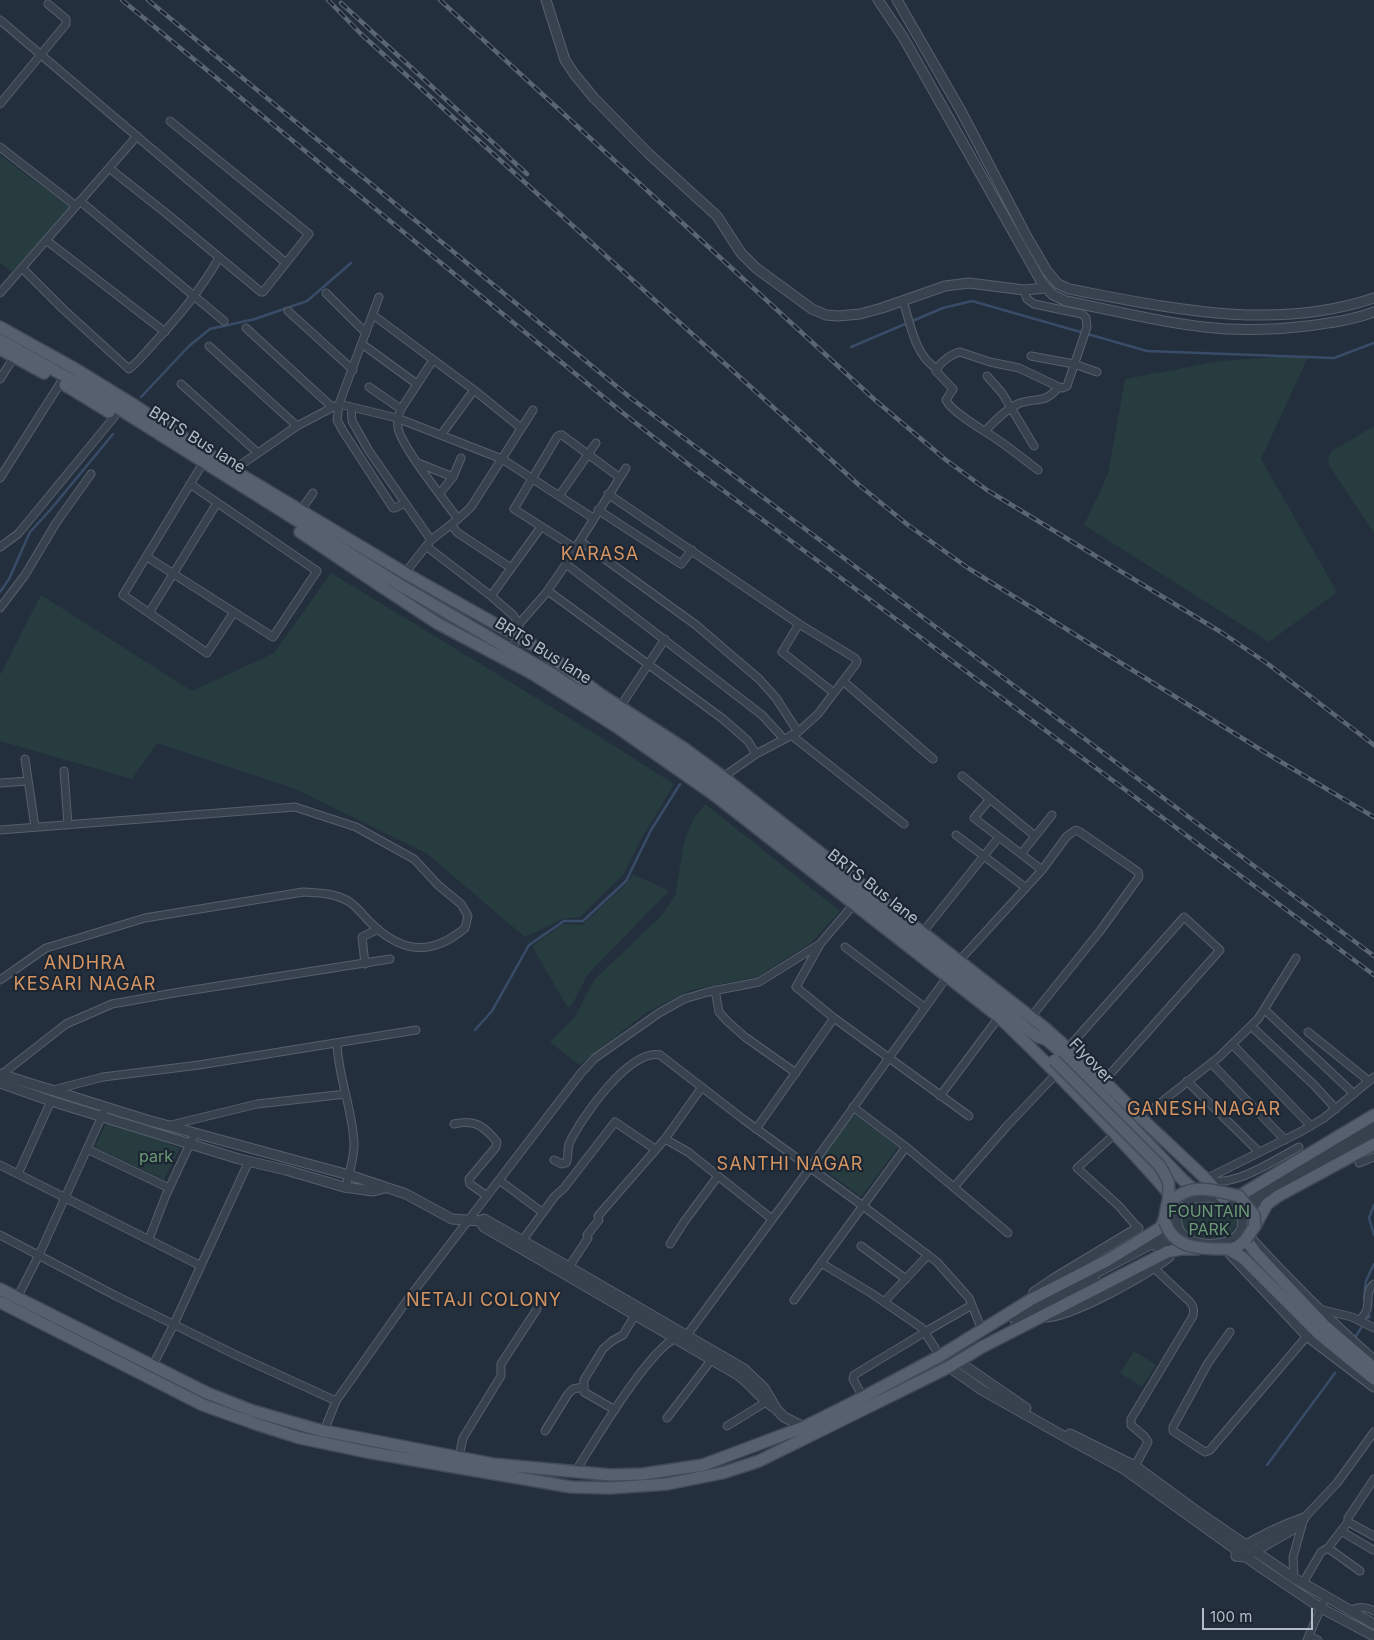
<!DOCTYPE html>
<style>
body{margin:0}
#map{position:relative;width:1374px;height:1640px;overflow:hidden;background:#242f3e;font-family:Inter,sans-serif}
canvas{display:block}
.scale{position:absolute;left:1202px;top:1608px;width:111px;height:22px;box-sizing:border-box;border:2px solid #b4bcc9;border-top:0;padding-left:6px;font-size:15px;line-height:18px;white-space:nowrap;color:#b4bcc9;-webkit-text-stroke:4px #1d2633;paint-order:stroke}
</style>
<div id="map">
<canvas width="1374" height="1640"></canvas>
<div class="scale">100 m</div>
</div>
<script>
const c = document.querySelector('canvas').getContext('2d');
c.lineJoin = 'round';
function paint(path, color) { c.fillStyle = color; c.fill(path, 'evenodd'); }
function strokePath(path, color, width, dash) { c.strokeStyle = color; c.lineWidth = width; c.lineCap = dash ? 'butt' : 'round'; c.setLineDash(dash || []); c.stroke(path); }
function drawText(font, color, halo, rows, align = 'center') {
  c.font = font + ' Inter,sans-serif'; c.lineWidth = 4.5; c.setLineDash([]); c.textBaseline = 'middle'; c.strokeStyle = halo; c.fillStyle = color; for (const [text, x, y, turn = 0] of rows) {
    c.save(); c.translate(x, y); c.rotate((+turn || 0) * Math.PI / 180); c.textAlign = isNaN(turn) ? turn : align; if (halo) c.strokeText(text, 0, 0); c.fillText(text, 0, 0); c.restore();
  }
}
paint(new Path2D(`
 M0,155L70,207L12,272L0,263Z
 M1309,355L1261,459L1337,592L1269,642L1084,525L1108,474L1125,379L1220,361Z
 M1374,426V533L1329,465L1328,457L1332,451Z
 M331,573L589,730L674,784L640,841L624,874L580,917L563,919L525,937L426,853L293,788L157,743L132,779L0,741V675L41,595L192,691L274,653Z
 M705,804L840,911L812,942L757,977L691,990L647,1012L579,1065L550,1042L575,1017L594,980L662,915L675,896L684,842L693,820Z
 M633,874L669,891L588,974L573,1003L568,1008L532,946L563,924L582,925L624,886Z
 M854,1114L898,1147L861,1197L817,1164Z
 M108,1123L126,1128L180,1148L164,1180L95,1147L105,1125Z
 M1198,1204L1215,1205L1231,1210L1237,1220C1235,1227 1233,1234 1226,1236C1213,1242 1173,1237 1183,1215C1186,1208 1190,1206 1198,1204Z
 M1134,1351L1156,1365L1142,1387L1120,1373Z`), '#263c3f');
strokePath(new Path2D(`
 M851,347L943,308L972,301L1147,351L1334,358L1374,343
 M141,397L189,346L210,329L255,319L307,301L351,263
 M0,592L9,579L30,532L51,509L113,434
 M475,1030L492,1011L529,945L564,921H583L626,881L651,830L680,784
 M1374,1205L1369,1218L1374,1235
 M1364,1298L1366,1281L1374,1264
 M1368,1318L1370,1316
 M1356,1336L1361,1328
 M1267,1465L1335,1373`), '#394c67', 2.5);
const minor = new Path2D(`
 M0,20L286,263
 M0,104L66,24V19L48,4
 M0,147L76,206
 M109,168L167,214L261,292H263L309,234L170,121
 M80,201L224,321
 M46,240L165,332
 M22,268L63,309L129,369C138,362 146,352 153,344C178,318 201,289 219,258
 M1024,290L1027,299L1034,304L1082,314L1086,318L1087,327L1067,386L1062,388L1059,387L1019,368L990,362L960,352C951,354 939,363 936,371L953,389L946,400C951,412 985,431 998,440C1011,449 1025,460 1038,470
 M0,293L137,136
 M326,293L366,333
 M379,297L339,404L337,420L343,431L393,508H395L405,503
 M903,301C910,322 915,356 936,368
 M288,311L353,370
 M373,315L474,390L521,428
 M246,328L332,407
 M362,344L417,384
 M209,346L297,426
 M1031,356L1074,364L1097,372
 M433,360L401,409C398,415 397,421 398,428C401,446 445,501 458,519
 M987,376L1002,393L1034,446
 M0,379L14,357
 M181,384L258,453L297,426L339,404L397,418L502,459L593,518
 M369,387L401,409
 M351,407L352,421L369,451L431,540
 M985,431C995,421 1006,409 1020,403C1038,396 1042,406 1059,387
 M441,435L474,390
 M418,463L453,477
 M200,468L123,595L207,653L234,612
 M233,470L258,453
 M0,478L61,382
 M440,493L453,477L461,458
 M608,494L799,624L855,658L857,661L856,664L843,681
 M559,496L596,443
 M301,510L313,493
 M598,510L681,564L692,550
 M451,525L458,533L511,568
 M580,541L696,625L759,679L776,698L798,732
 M578,544L626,468
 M426,546L491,596L513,615L519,624
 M0,547L18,534L115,416
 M147,557L273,637L317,571L190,484
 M566,564L575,548L514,509L557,437L560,435H562L619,477
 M405,573L431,540L458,519L471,507L533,410
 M548,591L723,719L748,741L756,754
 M491,596L541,527
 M0,608L25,575L56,523L91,474
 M149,613L217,503
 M799,624L782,652L834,693
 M510,652L519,636V624L546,593L566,564L762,715L784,739
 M620,707L665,639
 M791,735L904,824
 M25,759L35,827
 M64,771L68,825
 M962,776L1035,836
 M723,777L756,754L798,732L818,714L843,681L933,759
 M0,783L28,781
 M0,830L295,807L356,827L414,859L438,885L461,904L468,916L465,928C433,955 404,954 373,925C365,918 357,906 348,901C334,893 319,893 303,892L145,918L46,948L0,980
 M956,835L1026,888
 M999,837L1042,870
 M1021,854L1052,815
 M923,932L999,837L974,818L990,799
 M819,946L796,987L834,1018
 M845,947L924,1007
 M959,961L1042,870L1067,836L1076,830L1080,832L1131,867L1138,872L1139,877L1100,931L1031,1017
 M365,964L362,937L378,929
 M715,990L719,1012L727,1021L745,1037L796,1073
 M1265,1010L1354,1094
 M1251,1026L1314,1085L1336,1109
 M1308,1032L1369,1081
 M337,1043C338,1076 352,1108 354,1142C355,1156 349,1173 346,1187
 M1232,1044L1311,1126
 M1068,1048L1184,917L1220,950L1104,1081
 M1211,1063L1285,1140
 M1,1075L66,1024L112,1004L174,993L390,959
 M1187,1081L1259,1152
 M53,1090L103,1077L199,1065L416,1030
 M940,1096L999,1017
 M853,1107L906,1147L1008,1233
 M1141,1118L1219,1057L1258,1019L1296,958
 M454,1124C475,1119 484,1126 497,1142L496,1147L469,1179L470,1184L487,1196
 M171,1125L257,1104L346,1094
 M756,1129L834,1018L969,1116
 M1115,1134L1077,1168L1119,1206L1138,1228
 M665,1139L688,1152L772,1219
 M87,1149L169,1188
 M554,1160L562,1164L566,1163C569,1157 567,1150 569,1144C580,1119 629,1049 660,1055L743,1119L863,1206L937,1262L969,1298L982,1330
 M1359,1163L1374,1157
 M0,1165L201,1266
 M18,1174L51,1101
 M1206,1179L1302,1131L1324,1118L1374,1077
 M499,1180L542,1212
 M1209,1180C1234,1188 1276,1159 1299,1147
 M954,1187L1007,1126L1057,1073
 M0,1235L116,1296L238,1356L336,1401
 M149,1239L166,1195L195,1133
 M522,1241L555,1196L564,1188L615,1122L655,1149
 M670,1244L684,1222L718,1176
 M861,1246L906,1279
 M821,1263L871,1293L922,1328L940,1356
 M569,1267L588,1238L587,1235L599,1220L598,1216L665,1139L702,1087
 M17,1298L39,1255L106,1107
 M794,1300L906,1147
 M884,1302L928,1255
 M1319,1309L1352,1317L1374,1328
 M1360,1320C1362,1317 1366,1313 1367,1309C1369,1299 1366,1291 1374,1284
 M1230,1332L1208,1363L1173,1427V1431L1205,1452L1210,1450L1307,1336
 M153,1365L174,1324L249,1161
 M863,1397L853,1379L854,1375L925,1332L972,1305
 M615,1410L584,1392V1380L603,1349L612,1341L623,1335L635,1315
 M667,1418L712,1359
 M727,1426L766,1402
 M324,1431L336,1401L408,1299L581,1073L595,1058L659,1013L684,999L708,992L759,982L820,944L854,904
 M545,1431L568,1394L573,1389L583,1387
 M459,1456L463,1438L501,1376V1364L537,1309
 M1135,1466L1148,1442L1145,1437L1131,1425V1419L1193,1316C1194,1310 1194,1307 1190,1302L1154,1268
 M575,1472C593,1444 648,1350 676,1338C679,1337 684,1336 687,1335L810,1168L947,977
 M1348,1522L1374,1536
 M1341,1531L1373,1550
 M1328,1548L1360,1571
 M1294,1578L1293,1557L1304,1518L1337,1483L1374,1432
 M1303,1583L1321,1552L1328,1548L1348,1522V1518L1374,1479
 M1350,1611C1358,1606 1365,1606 1374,1611
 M1309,1636L1318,1640
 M1307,1640L1326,1596`);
const tertiary = new Path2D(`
 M546,0L565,60L575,75L594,98L649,154L717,216L741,253L756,268L812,309L826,315L838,316L860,314L882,308L945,286L969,283L1024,290L1046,288
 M878,0L903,37L1042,283L1053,295L1066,301C1112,310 1157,322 1204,327C1238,331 1273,330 1307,326C1330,323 1353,320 1374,312
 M897,0L961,111L1027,237L1047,271L1058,284L1069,289C1170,308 1273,332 1374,298
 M0,1074L147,1120L349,1175L406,1194L452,1219L480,1221L484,1219L569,1267L744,1369L764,1388L777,1410L784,1417L804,1427
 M0,1083L51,1101L239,1159L286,1170L344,1187L373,1191L385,1188
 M1210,1197C1224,1199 1239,1202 1242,1219C1247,1247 1201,1249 1186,1238C1175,1230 1172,1209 1184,1201C1191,1197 1202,1198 1210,1197Z
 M1237,1203L1374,1127
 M1244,1210L1374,1135
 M480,1221L484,1227L738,1375C751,1385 760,1397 773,1407
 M1242,1229C1284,1275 1327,1319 1374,1360
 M1156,1246L1169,1241L1184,1237
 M1230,1254L1307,1336L1374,1387
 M1032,1299L1034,1292L1055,1278L1138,1228
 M1012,1317L1161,1239L1177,1223
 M1043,1317C1070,1318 1147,1274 1169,1257
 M1016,1324L1095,1281
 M959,1362L1026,1408
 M949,1367L982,1390L1074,1442L1124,1469L1263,1569L1321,1608L1374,1636
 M1070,1434L1135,1466L1195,1510L1294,1578L1374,1624
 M1304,1518L1293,1529L1255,1551L1244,1557L1236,1556V1551C1257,1538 1281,1526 1304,1518Z`);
const primary = new Path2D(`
 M0,327L72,367L134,405L233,470L405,573L538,648L569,670L600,694L682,747L723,777L1045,1028L1104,1081L1141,1118L1206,1179L1224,1199
 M0,340L86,388L400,585L552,674L672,753L715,784L978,988L1036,1036L1047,1040L1062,1053L1183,1180L1194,1190
 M0,349L44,373
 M65,385L109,412
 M300,532L382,587L437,623L533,674L614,725L713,794L999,1017C1039,1055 1077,1094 1115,1134C1137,1158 1159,1180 1179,1206
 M1239,1196L1374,1115
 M1255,1226L1267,1204L1278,1196L1374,1144
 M1228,1249L1237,1247L1246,1239L1255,1252L1325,1326L1374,1368
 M1228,1249L1243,1258L1320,1335L1374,1379
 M0,1289L207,1393L253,1411L319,1430L493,1464L611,1475L643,1474L703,1465L804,1427L854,1402L940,1356L1032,1299L1108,1260L1160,1228C1167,1219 1164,1213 1168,1202
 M0,1302L203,1405L256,1424L300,1438L367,1452L571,1487L610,1488L667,1484L722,1473L759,1461L949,1367L982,1347L1167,1252L1181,1249H1197`);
strokePath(minor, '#565f6c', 9);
strokePath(tertiary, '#565f6c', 11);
strokePath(primary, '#414a57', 14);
strokePath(minor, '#38414e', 7);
strokePath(tertiary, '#38414e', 9);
strokePath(primary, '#56606e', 11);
const rail = new Path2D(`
 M122,0L623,413L693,468L1374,975
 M148,0L632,399L1374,956
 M328,0L361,34L859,485L908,525L968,568L1266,753L1374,817
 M440,0L875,400L946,460L987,490L1224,634L1268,664L1374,745
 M341,3L527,174`);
strokePath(rail, '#5a6575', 4.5);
strokePath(rail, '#1d2633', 2.5, [8]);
const primaryBridge = new Path2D(`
 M1054,1060L1159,1165C1170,1182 1170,1183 1168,1202
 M1168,1202C1174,1199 1180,1194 1186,1192C1202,1185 1223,1193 1239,1196L1254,1215L1255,1226L1246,1239
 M1165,1222C1174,1250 1203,1249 1228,1249`);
strokePath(primaryBridge, '#414a57', 14, []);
strokePath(primaryBridge, '#56606e', 11);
drawText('16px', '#b4bcc9', '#1d2633', [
 ["BRTS Bus lane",197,440,32],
 ["BRTS Bus lane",543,651,32],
 ["BRTS Bus lane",873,887,38],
 ["Flyover",1091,1061,46]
]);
drawText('16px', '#6b9a76', '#1d2633', [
 ["park",156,1157],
 ["FOUNTAIN",1209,1212],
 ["PARK",1209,1230]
]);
c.letterSpacing = '1px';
drawText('18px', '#d59563', '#1d2633', [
 ["KARASA",600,555],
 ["ANDHRA",85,964],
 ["KESARI NAGAR",85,985],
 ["GANESH NAGAR",1204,1110],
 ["SANTHI NAGAR",790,1165],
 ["NETAJI COLONY",484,1301]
]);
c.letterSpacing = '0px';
</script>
